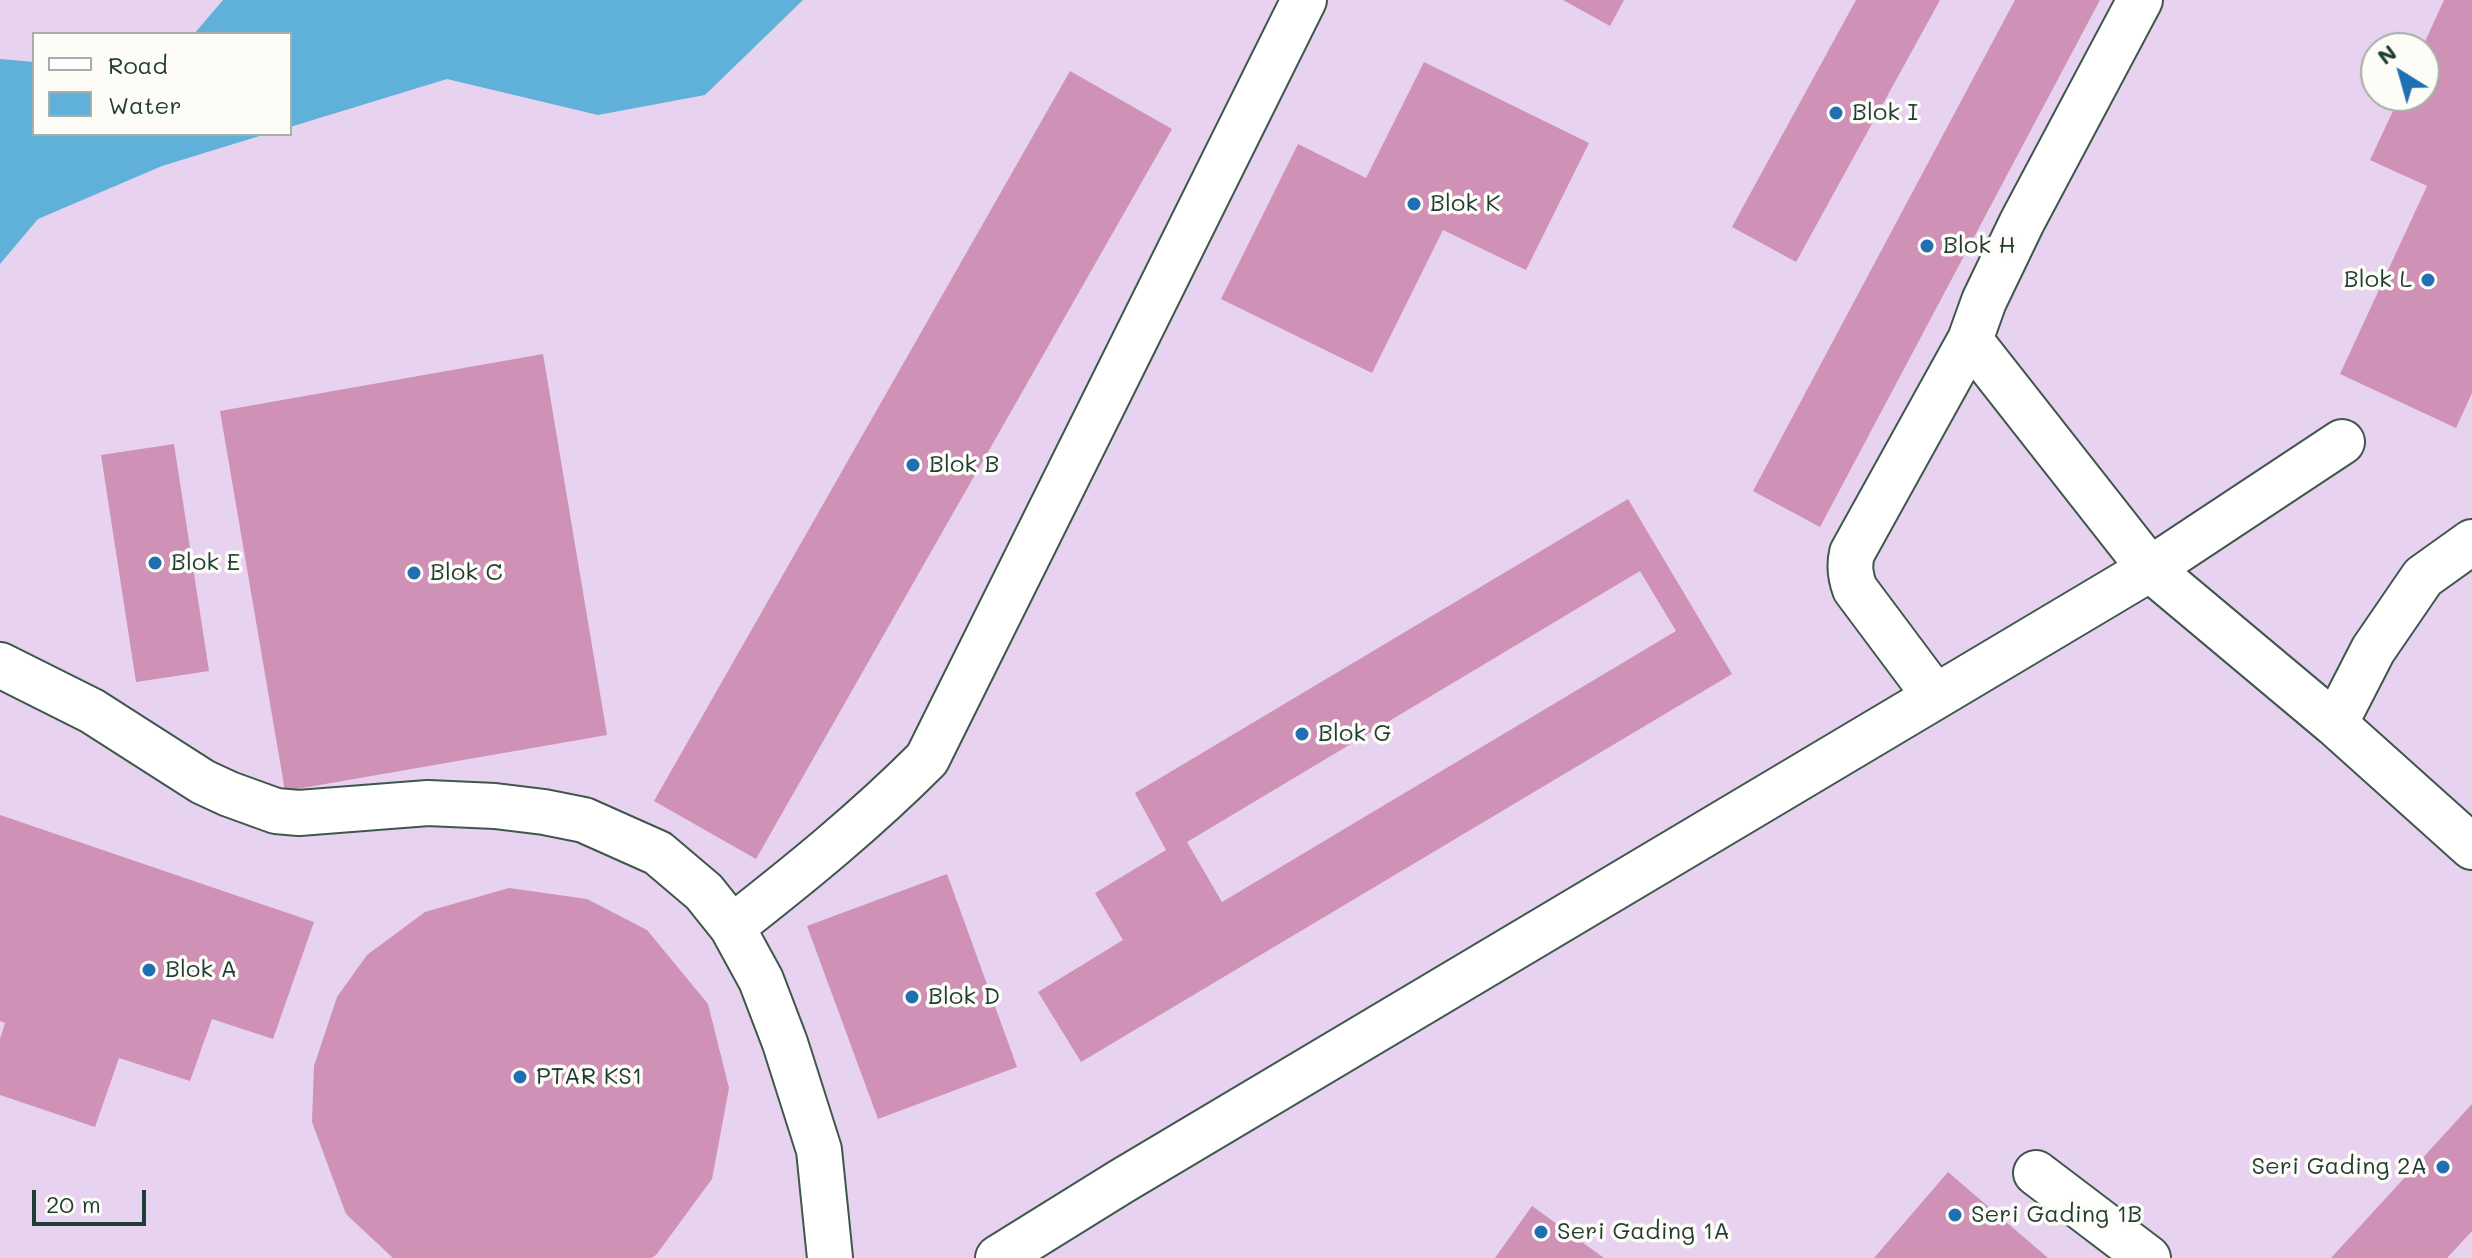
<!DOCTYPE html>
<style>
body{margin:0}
#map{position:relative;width:2472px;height:1258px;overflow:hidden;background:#f6ecda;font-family:Mali,sans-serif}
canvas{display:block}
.legend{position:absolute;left:32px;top:32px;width:260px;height:104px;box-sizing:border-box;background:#fdfcf7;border:2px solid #a4b0a9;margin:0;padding:10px 14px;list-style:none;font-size:24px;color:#1f3d34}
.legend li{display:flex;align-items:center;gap:16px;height:40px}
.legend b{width:40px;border:2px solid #a4b0a9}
.north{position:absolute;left:2360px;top:32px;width:80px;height:80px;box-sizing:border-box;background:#fdfcf7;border:2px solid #a4b0a9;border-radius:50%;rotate:323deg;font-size:22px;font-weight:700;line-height:32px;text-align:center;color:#1f3d34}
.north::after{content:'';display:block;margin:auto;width:28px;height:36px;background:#1f6fb2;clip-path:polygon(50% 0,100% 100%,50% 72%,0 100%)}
.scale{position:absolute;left:32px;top:1190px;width:114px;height:36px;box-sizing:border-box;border:4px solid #1f3d34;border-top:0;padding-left:10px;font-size:24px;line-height:28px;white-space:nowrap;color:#1f3d34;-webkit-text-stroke:6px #fdfcf7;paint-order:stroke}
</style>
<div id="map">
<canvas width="2472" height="1258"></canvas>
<ul class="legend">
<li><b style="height:10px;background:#fff"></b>Road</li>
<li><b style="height:22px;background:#5fb1da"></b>Water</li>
</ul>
<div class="north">N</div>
<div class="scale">20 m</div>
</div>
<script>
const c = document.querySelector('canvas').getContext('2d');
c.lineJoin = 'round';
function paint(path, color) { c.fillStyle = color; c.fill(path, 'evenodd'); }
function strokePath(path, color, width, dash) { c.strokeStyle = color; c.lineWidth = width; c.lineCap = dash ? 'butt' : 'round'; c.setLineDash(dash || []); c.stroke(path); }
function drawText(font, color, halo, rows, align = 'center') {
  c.font = font + ' Mali,sans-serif'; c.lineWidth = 7; c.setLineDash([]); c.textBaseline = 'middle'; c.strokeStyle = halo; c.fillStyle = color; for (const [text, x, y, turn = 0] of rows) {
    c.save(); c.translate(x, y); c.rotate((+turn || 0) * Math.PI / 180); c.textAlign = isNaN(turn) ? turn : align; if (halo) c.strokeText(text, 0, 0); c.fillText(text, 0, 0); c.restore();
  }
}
paint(new Path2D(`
 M0,0H2472V1258H0ZM34,34H290V134H34ZM2376,48H2424V96H2376Z`), '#e7d2ef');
paint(new Path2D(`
 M223,0H803L705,95L598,115L447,79L290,127V34H194Z
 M0,59L34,62V134H266L162,166L38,219L0,264Z`), '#5fb1da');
paint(new Path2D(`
 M1563,0H1624L1610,26Z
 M1856,0H1940L1796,262L1732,227Z
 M2015,0H2100L1820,527L1753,491Z
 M2444,0H2472V393L2456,428L2340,374L2427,186L2370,160L2400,96H2424L2422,48Z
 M1424,62L1589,143L1526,270L1443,230L1372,373L1221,299L1298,144L1366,178Z
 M1070,71L1172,129L756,859L654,801Z
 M543,354L607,735L285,791L220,411Z
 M174,444L209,671L136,682L101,455Z
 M1628,499L1732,674L1081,1062L1038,992L1123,940L1095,893L1166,850L1135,793ZM1640,571L1676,631L1222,902L1187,842Z
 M0,815L314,922L273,1039L212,1019L190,1081L119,1058L95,1127L0,1095V1039L5,1023L0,1021Z
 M947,874L1017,1067L878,1119L807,926Z
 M509,888L587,899L647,930L708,1004L729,1088L712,1179L656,1255L651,1258H393L346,1214L312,1122L314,1066L337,997L367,955L425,912Z
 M2472,1104V1231L2447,1258H2331Z
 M1948,1172L2048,1258H1874Z
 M1532,1206L1604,1258H1495Z`), '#cf91b6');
const minor = new Path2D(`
 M2140,0L2022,222L1984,301L1970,340L2150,569L2342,442
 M0,665L92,711L203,782L229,794L276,811L299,813L428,803L495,806L544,812L584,820L658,853L704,892L732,927L761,980L785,1043L819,1150L830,1258
 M1935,696L1855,589C1850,576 1849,566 1852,553L1970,340
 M2335,724L2373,650L2423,577L2472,542
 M732,927C801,873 865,821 927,759L1304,0
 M2036,1173L2148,1258
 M998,1258L1122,1181L2150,569L2335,724L2472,847`);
strokePath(minor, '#3f574d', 48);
strokePath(minor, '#fff', 44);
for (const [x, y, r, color] of [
 [1836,113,8,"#1f6fb2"],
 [1414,204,8,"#1f6fb2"],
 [1927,246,8,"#1f6fb2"],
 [2428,280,8,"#1f6fb2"],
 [913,465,8,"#1f6fb2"],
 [155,563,8,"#1f6fb2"],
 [414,573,8,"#1f6fb2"],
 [1302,734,8,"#1f6fb2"],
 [149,970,8,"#1f6fb2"],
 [912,997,8,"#1f6fb2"],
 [520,1077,8,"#1f6fb2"],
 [2443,1167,8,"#1f6fb2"],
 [1955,1215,8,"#1f6fb2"],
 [1541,1232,8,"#1f6fb2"]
]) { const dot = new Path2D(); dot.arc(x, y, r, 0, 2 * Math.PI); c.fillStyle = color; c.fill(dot); strokePath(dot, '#fdfcf7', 3); }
drawText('24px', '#1f3d34', '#fdfcf7', [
 ["Blok I",1852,113],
 ["Blok K",1430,204],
 ["Blok H",1943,246],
 ["Blok L",2412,280,"right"],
 ["Blok B",929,465],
 ["Blok E",171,563],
 ["Blok C",430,573],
 ["Blok G",1318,734],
 ["Blok A",165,970],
 ["Blok D",928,997],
 ["PTAR KS1",536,1077],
 ["Seri Gading 2A",2427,1167,"right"],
 ["Seri Gading 1B",1971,1215],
 ["Seri Gading 1A",1557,1232]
], 'left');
</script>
